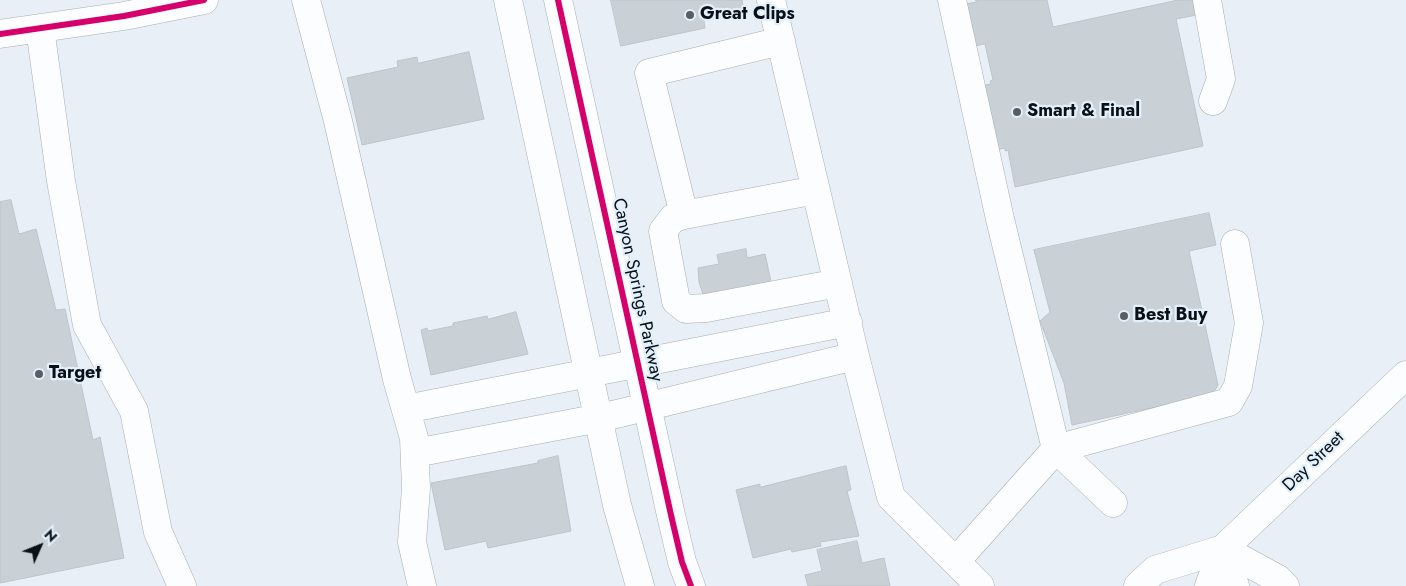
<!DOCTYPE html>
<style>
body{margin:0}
#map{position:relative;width:1406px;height:586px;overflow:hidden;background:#e8eff6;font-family:Jost,sans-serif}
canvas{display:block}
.north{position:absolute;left:15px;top:521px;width:50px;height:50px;-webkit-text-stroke:4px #e2f0fc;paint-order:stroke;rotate:46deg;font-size:14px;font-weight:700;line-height:20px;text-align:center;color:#0a1015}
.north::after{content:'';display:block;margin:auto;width:18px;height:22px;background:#0a1015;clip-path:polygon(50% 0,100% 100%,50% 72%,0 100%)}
</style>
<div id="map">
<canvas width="1406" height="586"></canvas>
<div class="north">N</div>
</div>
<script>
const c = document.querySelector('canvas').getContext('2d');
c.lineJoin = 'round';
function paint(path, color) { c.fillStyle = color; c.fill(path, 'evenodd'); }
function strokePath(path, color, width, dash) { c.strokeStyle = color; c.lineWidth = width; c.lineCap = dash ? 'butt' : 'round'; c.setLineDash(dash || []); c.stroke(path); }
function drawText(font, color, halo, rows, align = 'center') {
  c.font = font + ' Jost,sans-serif'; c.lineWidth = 4.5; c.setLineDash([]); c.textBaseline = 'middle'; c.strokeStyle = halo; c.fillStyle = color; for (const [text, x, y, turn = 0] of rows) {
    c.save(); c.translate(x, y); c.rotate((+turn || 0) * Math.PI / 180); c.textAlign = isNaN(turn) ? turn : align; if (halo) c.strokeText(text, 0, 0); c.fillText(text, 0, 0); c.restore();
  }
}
const building = new Path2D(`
 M611,0H742L744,12L704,21L705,28L621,46Z
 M976,0H1047L1053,27L1178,0H1199L1202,14L1176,19L1203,146L1015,187L1008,150L1005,151V148L995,150L981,86L991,84L990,81L993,80L985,44L975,46L966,4L976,2Z
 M469,52L484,119L362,145L347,78L398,67L397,61L417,57L418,63Z
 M11,200L19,234L36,229L56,310L65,309L93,440L100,437L124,558L0,583V202Z
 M1209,213L1216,245L1189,251L1218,385L1212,395L1072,425L1064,383L1040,321L1050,312L1034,250Z
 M746,249L747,258L765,254L772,286L705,300L699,282L698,268L719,264L717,255Z
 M516,312L528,354L431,375L421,330L427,328L428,331L453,326V323L458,322L487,316L488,319Z
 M558,456L571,531L488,548L486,541L445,550L431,483L538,463V461Z
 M846,466L851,490L847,491L859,536L820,542L821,546L792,552L791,549L753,558L736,490L760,484V487Z
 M857,541L862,563L884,558L890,586H808L805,575L822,571L817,550Z`);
paint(building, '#cad1d6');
strokePath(building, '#bdc5c9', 1);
const minor = new Path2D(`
 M306,0L338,121L397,379L414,438L416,488L412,542L422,586
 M508,0L617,505L640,586
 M558,0L671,515L682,562L691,586
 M771,0L855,356L891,497L980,586
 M952,0L1000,219L1056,449L1113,503
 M1207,0L1221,79L1213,101
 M40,28L61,181L87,325L134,411L158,532L182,586
 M0,34L124,16L204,0
 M781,41L649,73L684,215L816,190
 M684,215L673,218L663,231L676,301L686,309L706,308L838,283
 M406,409L848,322
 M415,453L600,418L855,356
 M956,561L1056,449L1229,402L1238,386L1249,323L1235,244`);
const major = new Path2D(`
 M1138,586L1155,570L1223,549
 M1209,586L1223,549L1406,375`);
const highway = new Path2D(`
 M1223,549L1278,579L1285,586
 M1223,549L1235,586`);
strokePath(minor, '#a7adb3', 29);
strokePath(major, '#a7adb3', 29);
strokePath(highway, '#a7adb3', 29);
strokePath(minor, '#fcfdfe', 28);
strokePath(major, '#fcfdfe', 28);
strokePath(highway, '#fcfdfe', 28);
strokePath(new Path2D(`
 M558,0L671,515L682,562L691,586
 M0,34L124,16L204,0`), '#d6006c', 6);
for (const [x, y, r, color] of [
 [690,15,5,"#585e64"],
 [1017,112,5,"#585e64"],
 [1124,316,5,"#585e64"],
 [39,374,5,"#585e64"]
]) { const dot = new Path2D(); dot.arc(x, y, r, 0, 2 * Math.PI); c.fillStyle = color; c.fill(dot); strokePath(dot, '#e2f0fc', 2); }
drawText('bold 18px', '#0a1015', '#e2f0fc', [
 ["Great Clips",700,15],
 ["Smart & Final",1027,112],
 ["Best Buy",1134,316],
 ["Target",49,374]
], 'left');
drawText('18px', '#0a1015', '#e2f0fc', [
 ["Canyon Springs Parkway",637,290,78],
 ["Day Street",1314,462,-44]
]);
</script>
